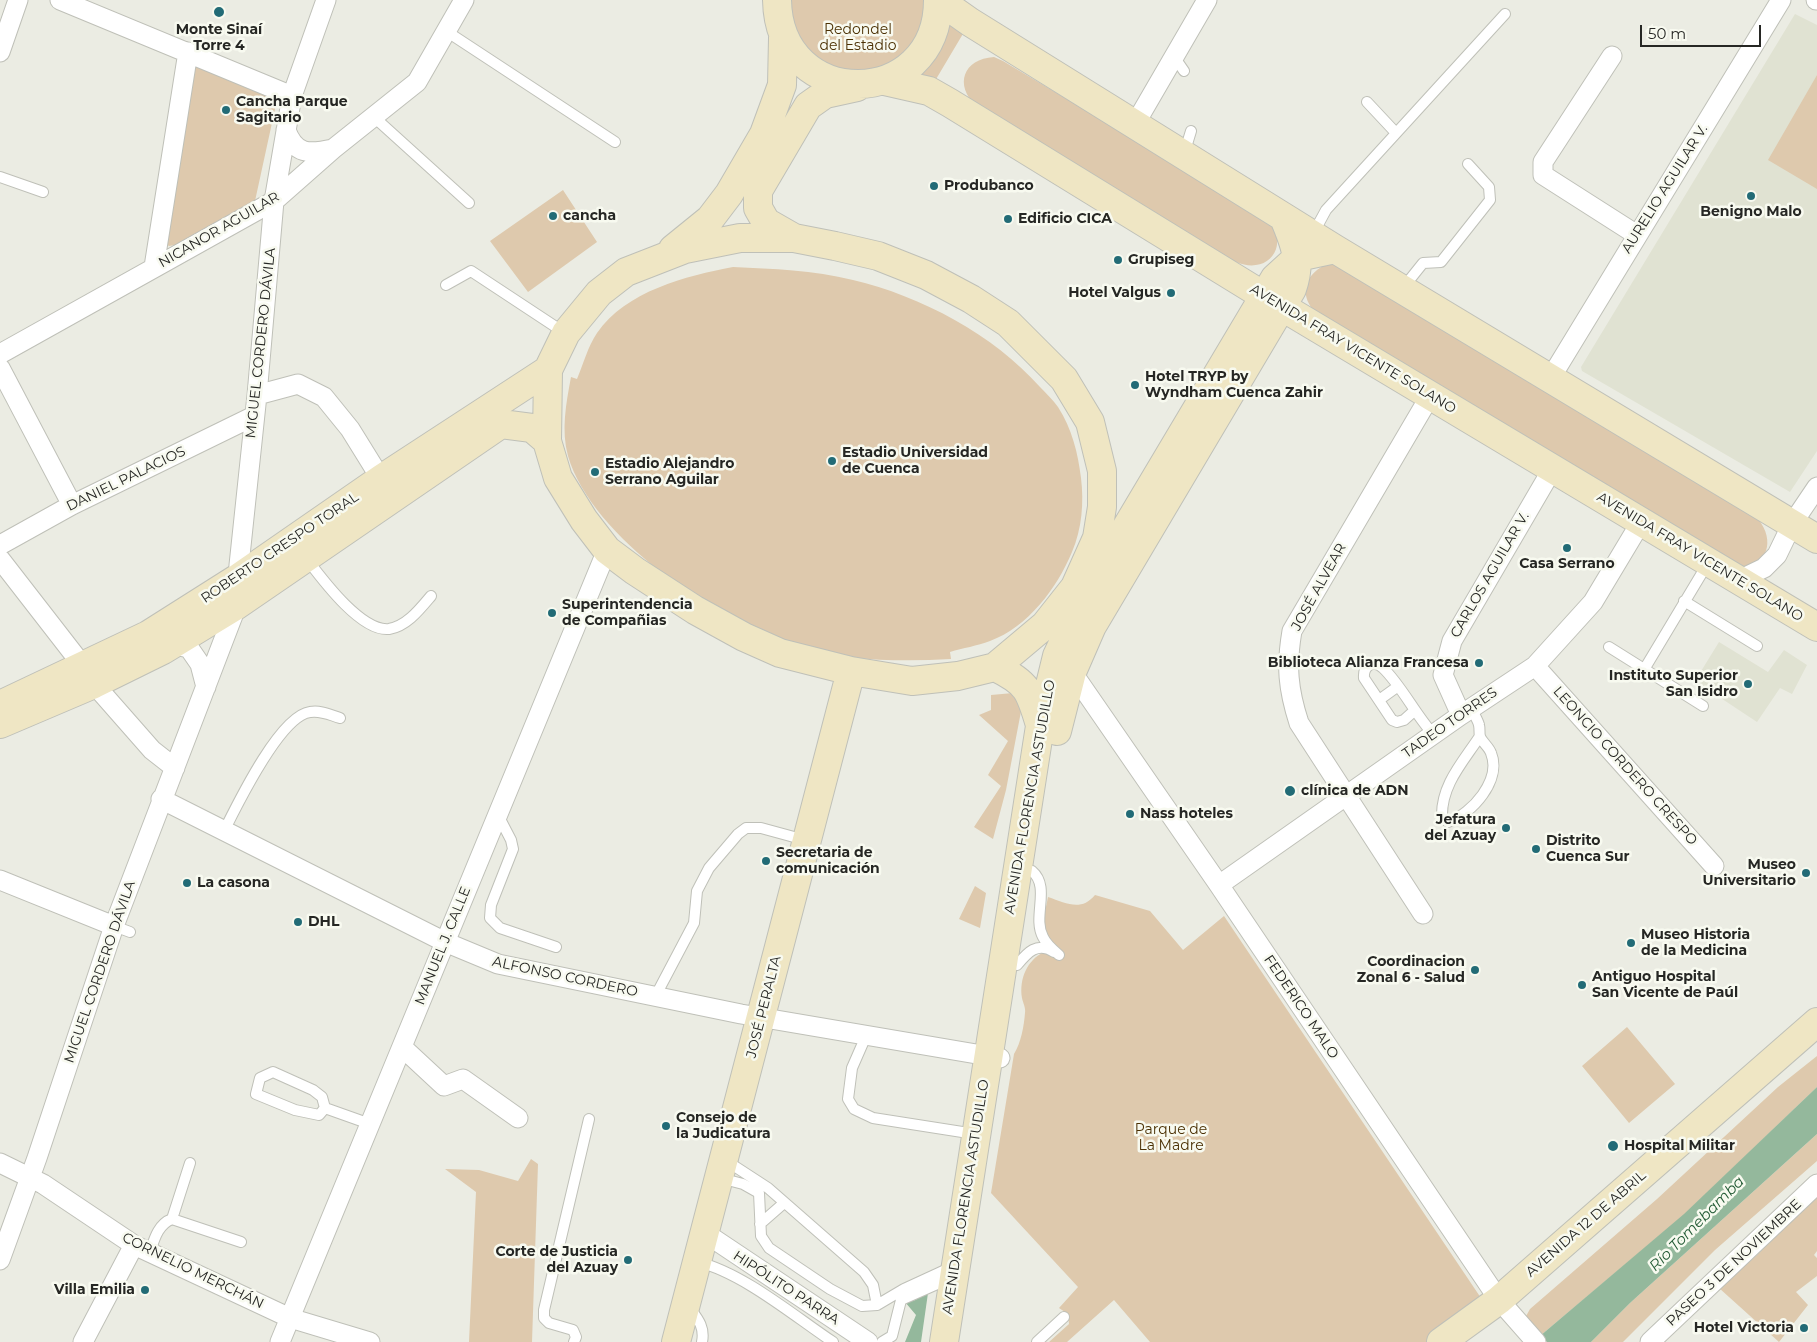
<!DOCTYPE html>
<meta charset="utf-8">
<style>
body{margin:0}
#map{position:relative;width:1817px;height:1342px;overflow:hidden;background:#ebece3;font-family:Montserrat,sans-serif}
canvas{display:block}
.scale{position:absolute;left:1640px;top:25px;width:121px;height:22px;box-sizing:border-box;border:2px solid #262724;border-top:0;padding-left:6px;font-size:15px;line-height:18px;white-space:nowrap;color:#262724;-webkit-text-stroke:4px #f8faf0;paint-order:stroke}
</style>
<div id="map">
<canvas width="1817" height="1342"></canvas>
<div class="scale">50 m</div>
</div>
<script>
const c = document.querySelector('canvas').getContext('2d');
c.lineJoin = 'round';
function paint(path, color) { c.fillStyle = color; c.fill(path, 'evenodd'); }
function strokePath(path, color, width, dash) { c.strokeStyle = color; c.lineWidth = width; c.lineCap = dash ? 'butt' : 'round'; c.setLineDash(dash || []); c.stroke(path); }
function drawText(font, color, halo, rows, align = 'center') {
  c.font = font + ' Montserrat,sans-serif'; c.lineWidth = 5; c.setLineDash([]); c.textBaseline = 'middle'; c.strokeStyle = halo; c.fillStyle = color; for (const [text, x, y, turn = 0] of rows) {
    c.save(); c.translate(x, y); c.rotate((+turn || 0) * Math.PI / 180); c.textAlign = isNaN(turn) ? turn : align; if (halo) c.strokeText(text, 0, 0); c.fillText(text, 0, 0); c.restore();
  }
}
paint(new Path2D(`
 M1795,14L1817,25V451L1790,492L1582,371L1581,367Z
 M1719,642L1768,672L1784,650L1807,665L1792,694L1780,688L1757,722L1695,681Z`), '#e0e2d2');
paint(new Path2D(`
 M787,0H928L913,49L874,74L827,69L794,37Z
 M938,15L970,22L929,91L905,71Z
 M994,57L1003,61L1266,218C1292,244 1269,276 1236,262L976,106C954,85 963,59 994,57Z
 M197,65L280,86L255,201L175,245L169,246L163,242L190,70Z
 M1817,75V189L1768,160Z
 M563,190L597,242L528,292L490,241Z
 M1325,265H1335L1758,519C1777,542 1766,570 1735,566L1317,314C1299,297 1303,276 1325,265Z
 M733,267C773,269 813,270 853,280C921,296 994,335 1040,387C1046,393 1053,400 1058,407C1072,429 1078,453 1081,478C1084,502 1082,529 1072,552C1057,588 1028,627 990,641C977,646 963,648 950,652L951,659C899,662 847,661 797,646C718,622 592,538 568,456C561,430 566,404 571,377L577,379C583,365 588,346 597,333C626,291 686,276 733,267Z
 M1013,693L1023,701L1006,790L993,839L974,827L1001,786L988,775L1008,741L979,715L991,710V695Z
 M975,886L986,893L980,928L959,919Z
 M1095,895L1150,911L1183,950L1224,916L1483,1301L1437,1342H1150L1114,1300L1067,1342H1049L1069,1324L1068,1314L1059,1308L1078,1287L991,1193L1014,1054C1021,1043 1024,1026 1025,1013C1026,1008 1023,1003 1022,998C1019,979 1027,960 1044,952L1052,956L1058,950C1037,929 1043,924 1048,897C1066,903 1081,912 1095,895Z
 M1627,1027L1675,1084L1629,1123L1582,1066Z
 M1817,1056V1087L1684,1215L1540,1336L1525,1318L1530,1309L1657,1199L1778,1087Z
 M1817,1134V1161L1715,1250L1623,1342H1591L1630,1303Z
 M531,1159L538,1164L532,1342H469L476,1192L445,1169L479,1170L518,1181Z
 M1817,1195V1251L1814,1255L1817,1258V1276L1796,1292L1808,1305L1779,1342L1719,1288L1757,1255Z`), '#dec9ad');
paint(new Path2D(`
 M1817,1087V1134L1630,1303L1591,1342H1547L1540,1336L1684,1214Z
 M928,1293L921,1342H905L916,1315L905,1302L910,1296L913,1301Z`), '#94b89c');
const lane = new Path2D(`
 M446,31L615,142
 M1175,58L1184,71
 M1367,102L1396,133
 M374,117L469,203
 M1184,154L1191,131
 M0,177L43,192
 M1313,234L1326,210L1505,14
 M446,285L471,271L565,333
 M1403,288L1423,263L1441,262L1490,200L1489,187L1468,164
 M306,558C322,579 361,632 389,629C407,626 420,609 431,596
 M1684,601L1757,646
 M1609,647L1703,706
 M1645,668L1708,563
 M1379,700L1397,687
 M1471,708C1473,713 1478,720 1479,725C1480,729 1479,733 1480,737C1483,743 1489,747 1491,753C1502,780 1472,814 1448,822L1442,817C1441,785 1463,762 1480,736
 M1414,711L1404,720L1397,722L1392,720L1364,678C1363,666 1373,659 1383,668C1401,685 1415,714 1433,734
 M498,815L511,840L513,849L491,905L490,918L500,928L556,947
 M224,831C238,803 280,716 310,712C321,710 330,715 340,718
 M1032,871C1051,887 1032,917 1043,937C1046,944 1053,950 1059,955
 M114,926L130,932
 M1017,965C1027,953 1037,941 1054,952
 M655,997L694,923L697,891L709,868L738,834L746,828H761L805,840
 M866,1036L852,1068L848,1099L854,1109L873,1118L975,1134
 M273,1072L313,1090L322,1097L325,1108L319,1115L295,1110L256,1094L260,1078Z
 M325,1108L370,1124
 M725,1160L768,1188L864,1272L873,1285L877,1305
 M720,1178L743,1184L759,1193L761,1236L769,1248L830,1289L862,1306L877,1305L904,1289L954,1266
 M172,1219L190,1163
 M760,1224L784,1203
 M150,1252C154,1240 158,1224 172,1219L241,1242
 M698,1262C743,1273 794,1316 833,1342
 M689,1307C698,1319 705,1327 702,1342
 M574,1342L576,1337L573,1330L549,1323L544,1318V1310L589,1119
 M882,1342L892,1336L901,1300L951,1278
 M1037,1342L1064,1317`);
const street = new Path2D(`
 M60,0L292,96
 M1816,0H1817
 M0,52L18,0
 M1612,56L1543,162V175L1637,235
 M1135,124L1207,0
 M286,130C295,155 309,154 333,149
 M154,267L188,52
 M0,354L274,201L333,149L417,82L464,0
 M0,368L72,505
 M1550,379L1781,0
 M257,395L298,384L324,397L350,429L381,479
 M0,545L72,505L254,416
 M0,559L83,666
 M1739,580L1764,568L1777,555L1792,524L1817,487
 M166,649L179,646L189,648L200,664L206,687
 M1535,666L1714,866
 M1072,672L1219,885L1499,1300L1536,1342
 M94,684L152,750L175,768
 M1461,715L1443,675L1452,641L1553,468
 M161,799L445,942L498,964L741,1014L1000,1058
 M0,880L114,926
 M1219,885L1461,715L1535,666L1593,602L1641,522
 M1423,914L1299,723C1288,689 1286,666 1292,631L1430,396
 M402,1047L444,1086L463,1079L518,1118
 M0,1163L43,1184L134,1245L290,1318L370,1342
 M705,1233L868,1342
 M0,1260L37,1158L114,926L237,605L239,565L257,395L274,201L292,96L326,0
 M83,1342L134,1245
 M280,1342L607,550
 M1650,1342L1817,1184`);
const secondary = new Path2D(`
 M777,0C779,113 938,111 938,0
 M945,0L953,10L970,22L1335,249L1817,539
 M885,81L929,91L950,103L1264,296L1817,627
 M740,238H794L835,246L878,256L926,275L971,299L1008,323L1064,379L1090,422L1102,471V507L1097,538L1075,587L1045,625L995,667L958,676L912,681L851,671L780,653L744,637L695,610L635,571L607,550L584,520L558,478L547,441L548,370L566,333L599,293L626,272L685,249Z
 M794,238L766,222L758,208V191L808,106L825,94L857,87
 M673,249L710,219L729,194L764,134L782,85L783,38
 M995,667C1028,683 1030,691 1040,725
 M0,705L148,635L238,578L381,479L548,370
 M0,724L94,684L163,650L237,605L501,424L532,428L547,441
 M1057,731L1072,672L1092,626L1292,289C1302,260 1295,244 1284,218
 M676,1342L851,671
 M944,1342L1040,726L1057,656L1075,618L1101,570L1275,278L1298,257L1335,249
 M1441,1342L1499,1300L1817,1022`);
strokePath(lane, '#bfc0b8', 12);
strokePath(street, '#bfc0b8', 21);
strokePath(secondary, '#bfc0b8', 30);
strokePath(lane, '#fff', 10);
strokePath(street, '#fff', 19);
strokePath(secondary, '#efe6c4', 28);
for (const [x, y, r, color] of [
 [219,12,6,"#226b76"],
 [226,110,5,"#226b76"],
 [934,186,5,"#226b76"],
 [1751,196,5,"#226b76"],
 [553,216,5,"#226b76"],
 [1008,219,5,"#226b76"],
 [1118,260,5,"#226b76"],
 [1171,293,5,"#226b76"],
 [1135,385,5,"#226b76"],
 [832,461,5,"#226b76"],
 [595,472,5,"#226b76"],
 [1567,548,5,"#226b76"],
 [552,613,5,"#226b76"],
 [1479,663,5,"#226b76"],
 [1748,684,5,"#226b76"],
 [1290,791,6,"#226b76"],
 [1130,814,5,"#226b76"],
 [1506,828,5,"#226b76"],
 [1536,849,5,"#226b76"],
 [766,861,5,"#226b76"],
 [1806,873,5,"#226b76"],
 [187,883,5,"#226b76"],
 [298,922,5,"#226b76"],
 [1631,943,5,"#226b76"],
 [1475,970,5,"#226b76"],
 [1582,985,5,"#226b76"],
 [666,1126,5,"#226b76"],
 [1613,1146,6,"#226b76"],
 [628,1260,5,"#226b76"],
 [145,1290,5,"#226b76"],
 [1804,1328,5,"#226b76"]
]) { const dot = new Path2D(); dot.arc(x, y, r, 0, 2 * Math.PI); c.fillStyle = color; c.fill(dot); strokePath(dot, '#f8faf0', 2); }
drawText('bold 14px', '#262724', '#f8faf0', [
 ["Monte Sinaí",219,30,"center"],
 ["Torre 4",219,46,"center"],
 ["Cancha Parque",236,102],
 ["Sagitario",236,118],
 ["Produbanco",944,186],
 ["Benigno Malo",1751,212,"center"],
 ["cancha",563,216],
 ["Edificio CICA",1018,219],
 ["Grupiseg",1128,260],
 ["Hotel Valgus",1161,293,"right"],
 ["Hotel TRYP by",1145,377],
 ["Wyndham Cuenca Zahir",1145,393],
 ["Estadio Universidad",842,453],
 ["de Cuenca",842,469],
 ["Estadio Alejandro",605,464],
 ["Serrano Aguilar",605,480],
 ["Casa Serrano",1567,564,"center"],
 ["Superintendencia",562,605],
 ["de Compañias",562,621],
 ["Biblioteca Alianza Francesa",1469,663,"right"],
 ["Instituto Superior",1738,676,"right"],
 ["San Isidro",1738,692,"right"],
 ["clínica de ADN",1301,791],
 ["Nass hoteles",1140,814],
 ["Jefatura",1496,820,"right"],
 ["del Azuay",1496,836,"right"],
 ["Distrito",1546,841],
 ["Cuenca Sur",1546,857],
 ["Secretaria de",776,853],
 ["comunicación",776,869],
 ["Museo",1796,865,"right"],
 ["Universitario",1796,881,"right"],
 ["La casona",197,883],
 ["DHL",308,922],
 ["Museo Historia",1641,935],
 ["de la Medicina",1641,951],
 ["Coordinacion",1465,962,"right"],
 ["Zonal 6 - Salud",1465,978,"right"],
 ["Antiguo Hospital",1592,977],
 ["San Vicente de Paúl",1592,993],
 ["Consejo de",676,1118],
 ["la Judicatura",676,1134],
 ["Hospital Militar",1624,1146],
 ["Corte de Justicia",618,1252,"right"],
 ["del Azuay",618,1268,"right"],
 ["Villa Emilia",135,1290,"right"],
 ["Hotel Victoria",1794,1328,"right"]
], 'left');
drawText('14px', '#4b3003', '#f8faf0', [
 ["Redondel",858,30],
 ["del Estadio",858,46],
 ["Parque de",1171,1130],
 ["La Madre",1171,1146]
]);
drawText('14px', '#262724', '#f8faf0', [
 ["AURELIO AGUILAR V.",1665,189,-58],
 ["NICANOR AGUILAR",219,230,-30],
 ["MIGUEL CORDERO DÁVILA",261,343,-84],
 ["AVENIDA FRAY VICENTE SOLANO",1353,349,31],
 ["DANIEL PALACIOS",126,479,-26],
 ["ROBERTO CRESPO TORAL",280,548,-34],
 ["AVENIDA FRAY VICENTE SOLANO",1700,557,31],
 ["CARLOS AGUILAR V.",1490,575,-60],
 ["JOSÉ ALVEAR",1319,587,-61],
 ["TADEO TORRES",1450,723,-35],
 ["LEONCIO CORDERO CRESPO",1625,766,48],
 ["AVENIDA FLORENCIA ASTUDILLO",1030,797,-80],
 ["MANUEL J. CALLE",443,946,-68],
 ["MIGUEL CORDERO DÁVILA",100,972,-71],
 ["ALFONSO CORDERO",565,977,12],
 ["JOSÉ PERALTA",764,1007,-76],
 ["FEDERICO MALO",1301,1007,56],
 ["AVENIDA FLORENCIA ASTUDILLO",966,1197,-81],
 ["AVENIDA 12 DE ABRIL",1586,1224,-41],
 ["PASEO 3 DE NOVIEMBRE",1734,1263,-43],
 ["CORNELIO MERCHÁN",193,1271,26],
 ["HIPÓLITO PARRA",786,1288,33]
]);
drawText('italic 15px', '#235b35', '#f8faf0', [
 ["Río Tomebamba",1697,1224,-45]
]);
</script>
